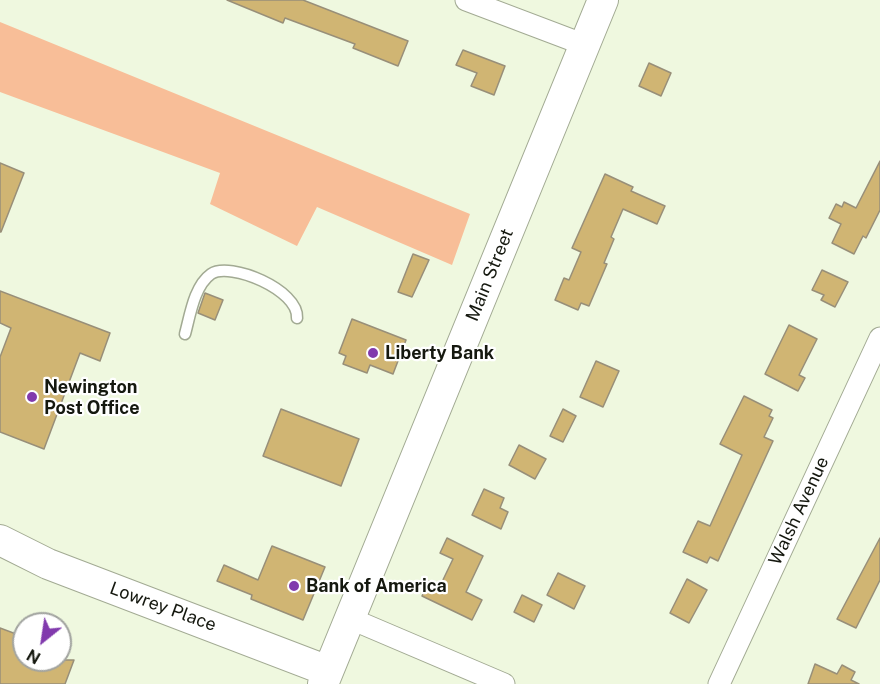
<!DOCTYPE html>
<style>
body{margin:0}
#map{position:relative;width:880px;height:684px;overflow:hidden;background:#eff8df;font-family:"Public Sans",sans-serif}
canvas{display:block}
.north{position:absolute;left:12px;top:612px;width:60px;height:60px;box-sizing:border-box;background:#fff;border:2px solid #a1a39f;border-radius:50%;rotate:210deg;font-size:16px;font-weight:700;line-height:24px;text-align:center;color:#15180f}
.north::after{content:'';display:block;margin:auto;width:21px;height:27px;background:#813aad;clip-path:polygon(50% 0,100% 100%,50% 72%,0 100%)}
</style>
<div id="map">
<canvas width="880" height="684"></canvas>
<div class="north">N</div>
</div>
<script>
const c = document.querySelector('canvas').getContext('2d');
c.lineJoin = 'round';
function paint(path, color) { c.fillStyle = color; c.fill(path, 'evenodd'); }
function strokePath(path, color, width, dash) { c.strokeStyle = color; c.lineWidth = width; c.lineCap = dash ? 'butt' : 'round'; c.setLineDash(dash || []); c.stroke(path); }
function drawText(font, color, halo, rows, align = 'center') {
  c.font = font + ' "Public Sans",sans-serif'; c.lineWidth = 4.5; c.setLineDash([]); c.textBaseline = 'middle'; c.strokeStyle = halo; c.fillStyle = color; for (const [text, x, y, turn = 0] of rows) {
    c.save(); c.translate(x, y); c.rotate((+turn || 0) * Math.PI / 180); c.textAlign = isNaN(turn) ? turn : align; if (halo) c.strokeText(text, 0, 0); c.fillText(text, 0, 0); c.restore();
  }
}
paint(new Path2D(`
 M0,22L470,214L452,265L317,207L297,246L210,204L220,173L0,92Z`), '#f8be98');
const building = new Path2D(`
 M227,0H303L408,41L398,66L353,48L355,44L285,18L283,23Z
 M463,50L505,66L494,95L471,86L477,73L456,65Z
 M649,63L671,73L661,96L639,86Z
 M880,161V210L866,238L863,236L854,254L832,243L841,224L829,218L836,204L842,207L844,202L856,208Z
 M0,163L24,173L1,232H0Z
 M605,174L633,187L631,191L665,206L657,224L623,209L611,237L614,239L604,263L607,264L589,306L581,303L578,310L555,300L564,278L569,280L581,252L572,248Z
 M413,254L429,260L412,297L398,292Z
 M822,270L848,282L835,307L821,300L824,295L812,290Z
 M0,291L110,333L100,361L80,353L44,449L0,432V357L11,328L0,323Z
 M205,293L223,300L215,320L198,313Z
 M352,319L406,340L393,374L370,365L367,373L343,364L346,356L339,353Z
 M789,325L817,339L799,375L805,378L798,391L765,374Z
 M596,361L619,371L603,407L580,397Z
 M744,396L772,410L769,416L773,418L764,437L773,441L718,561L710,557L707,563L683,552L698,521L710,526L742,455L720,444Z
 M281,409L359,439L341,486L263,456Z
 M563,409L576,416L563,442L550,436Z
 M519,445L546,459L535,479L509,465Z
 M484,489L504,498L500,508L508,512L501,529L472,515Z
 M447,538L483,556L466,592L482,600L472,620L422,596L429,581L440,586L453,559L440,553Z
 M880,538V580L856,628L837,619Z
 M272,546L325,567L303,620L251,599L252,595L217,581L224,565L258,580Z
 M558,573L585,586L574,609L547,595Z
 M687,579L707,590L689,623L670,613Z
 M522,595L542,605L534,622L514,612Z
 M0,628L24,637V660H74L65,684H0Z
 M815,664L837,674L842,665L855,672L851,680L859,684H808Z`);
paint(building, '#d0b573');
strokePath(building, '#988f79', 1.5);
const lane = new Path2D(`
 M185,334C190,316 194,286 211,274C230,261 299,290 297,318`);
const street = new Path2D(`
 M466,0L585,45
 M349,618L504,684
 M719,684L880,338`);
const secondary = new Path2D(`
 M0,540L48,564L328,671
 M323,684L603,0`);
strokePath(lane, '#a2aa93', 13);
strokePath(street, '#a2aa93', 23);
strokePath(secondary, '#a2aa93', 32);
strokePath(lane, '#fff', 10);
strokePath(street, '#fff', 21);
strokePath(secondary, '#fff', 30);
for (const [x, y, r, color] of [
 [373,353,6,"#813aad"],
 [32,397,6,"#813aad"],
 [294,586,6,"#813aad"]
]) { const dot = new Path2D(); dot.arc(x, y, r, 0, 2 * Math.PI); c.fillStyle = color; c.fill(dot); strokePath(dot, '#fff', 2); }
drawText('18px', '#15180f', '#fff', [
 ["Main Street",490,275,-68],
 ["Walsh Avenue",799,511,-65],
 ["Lowrey Place",163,607,20]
]);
drawText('bold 18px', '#15180f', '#fff', [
 ["Liberty Bank",385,353],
 ["Newington",44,387],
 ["Post Office",44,408],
 ["Bank of America",306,586]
], 'left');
</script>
